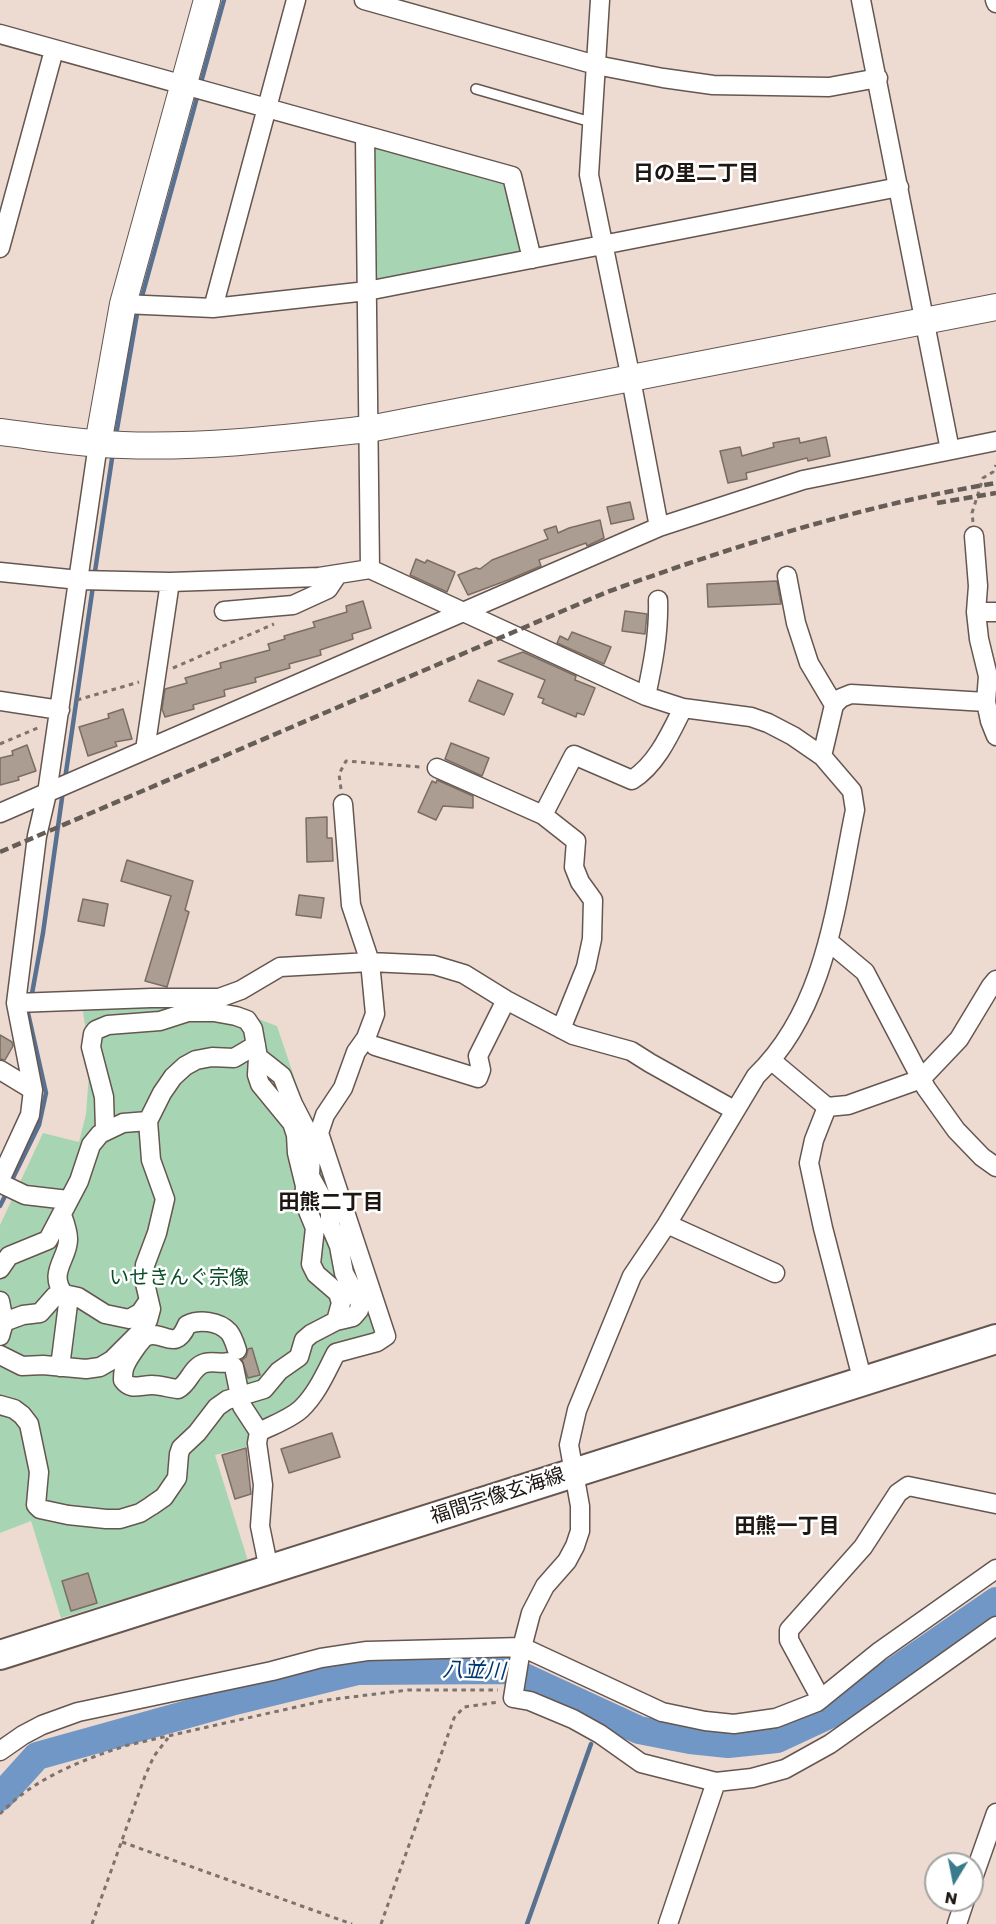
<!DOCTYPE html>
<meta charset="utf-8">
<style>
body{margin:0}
#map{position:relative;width:996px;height:1924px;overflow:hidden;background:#eddbd2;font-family:Poppins,sans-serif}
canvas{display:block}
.north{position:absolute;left:924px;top:1852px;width:60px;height:60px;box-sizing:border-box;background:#fff;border:2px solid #a5a3a1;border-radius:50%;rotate:190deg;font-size:16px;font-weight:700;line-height:24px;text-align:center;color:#1e1814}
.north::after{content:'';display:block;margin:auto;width:21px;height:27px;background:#397b8d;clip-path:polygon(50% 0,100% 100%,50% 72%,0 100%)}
</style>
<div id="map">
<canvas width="996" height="1924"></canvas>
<div class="north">N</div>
</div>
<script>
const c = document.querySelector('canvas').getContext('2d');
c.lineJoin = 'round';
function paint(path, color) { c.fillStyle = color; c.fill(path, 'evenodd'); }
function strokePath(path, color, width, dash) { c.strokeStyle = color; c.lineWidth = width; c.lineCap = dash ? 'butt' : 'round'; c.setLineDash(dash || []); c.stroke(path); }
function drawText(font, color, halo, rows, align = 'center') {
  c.font = font + ' Poppins,"Noto Sans JP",sans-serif'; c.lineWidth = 5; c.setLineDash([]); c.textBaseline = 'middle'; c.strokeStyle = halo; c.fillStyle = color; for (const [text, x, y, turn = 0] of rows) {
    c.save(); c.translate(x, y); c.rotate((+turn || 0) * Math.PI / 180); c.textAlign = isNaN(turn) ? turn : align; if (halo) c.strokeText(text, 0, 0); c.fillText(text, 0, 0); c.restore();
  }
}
paint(new Path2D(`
 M377,146L503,180L509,187L524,249L517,256L381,281L373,277L372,154Z
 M219,1004L277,1026L380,1332L336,1347L307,1395L253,1445L215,1455L248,1561L61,1618L31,1521L0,1533V1225L43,1133L79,1142L86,1114L90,1060L82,1005Z`), '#a7d5b4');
strokePath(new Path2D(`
 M200,86L224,0
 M141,300L198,94
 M116,435L138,308
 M94,578L113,452
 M65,779L93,586
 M31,999L43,933L63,791
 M10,1184L39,1125L46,1093L28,1013L29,1007
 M0,1206L7,1192
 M527,1924L591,1744`), '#587191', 4.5);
strokePath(new Path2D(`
 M0,1797L37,1756L231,1702L358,1671L509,1670L639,1730L690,1740L728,1744L777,1739L835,1712L996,1601`), '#7197c7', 28);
const building = new Path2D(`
 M826,437L830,456L808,461L807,458L774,466L746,473L747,479L728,483L720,451L740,447L742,456L774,447L773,443L799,438L800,443Z
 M630,502L634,519L611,524L607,507Z
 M600,520L604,538L587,546L586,543L539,560L541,566L508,580L468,595L458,575L476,568L480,569L492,560L548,539L544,530L556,526L558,533L569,528Z
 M416,559L425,563L427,560L455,572L447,592L410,575Z
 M777,581L781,604L708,607L707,584Z
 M363,601L371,628L352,634L353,639L320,650L321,655L289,664L290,668L255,678L256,682L224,690L225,696L193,705L194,709L165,717L162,709L165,689L187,683L185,678L221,668L220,663L270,650L268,644L285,639L284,636L315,627L313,622L347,612L346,606Z
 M625,611L647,614L645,634L622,631Z
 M572,632L611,647L604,664L557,643L560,636L568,640Z
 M523,652L576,676L575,680L595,688L584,715L577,713L576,717L542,703L544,699L538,697L545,680L498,661Z
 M478,680L513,694L504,715L469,701Z
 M123,709L132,739L115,742L117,746L88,756L79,727L109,718L108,714Z
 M451,743L489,758L482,776L445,759Z
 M27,745L36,771L18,777L19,780L0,785V758L13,755L12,751Z
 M437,780L473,796V808L443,806L436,820L418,812L432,781L436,783Z
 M327,817V838H332L333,861L307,862L306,818Z
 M127,860L193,881L185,910L189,912L167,987L145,981L171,896L121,881Z
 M299,895L324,898L321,918L296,915Z
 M83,899L108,904L104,926L78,921Z
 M0,1035L12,1042L13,1046L5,1060L0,1059Z
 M252,1348L260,1375L248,1378L242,1360L246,1357L248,1349Z
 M332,1433L340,1457L289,1473L281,1449Z
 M246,1448L251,1494L235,1499L222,1455Z
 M88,1573L97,1603L71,1611L62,1581Z`);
paint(building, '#ab9d91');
strokePath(building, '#7a6d63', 1.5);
const lane = new Path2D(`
 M476,89L591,122`);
const street = new Path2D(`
 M364,0L596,65L663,78L713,85L829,87L878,78
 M600,0L589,175L631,379L659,527
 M861,0L950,450
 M995,0L996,3
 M0,34L512,176L532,259
 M365,136L370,569
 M0,248L54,50
 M123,304L213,308L367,291L899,187
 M213,308L296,0
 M974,536L978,586L976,612L979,639L988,676L986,702L990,721L996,736
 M0,572L79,580L170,582L319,577L370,569L646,696L683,708L751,717L768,723L793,736L822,756L852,791L855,810C836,902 827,1008 756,1076L667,1224L632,1276L577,1410L569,1445L580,1506V1531L575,1546L567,1561L545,1586L531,1613L520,1655L513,1698L530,1701L573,1719L600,1734L641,1763L716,1782L752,1778L785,1769L830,1744L996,1626
 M787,576L796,623L809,663L834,705
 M224,611L293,605L328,589L338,574
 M976,612H996
 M646,696C653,664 659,633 658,600
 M0,701L60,710
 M145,750L170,582
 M822,756L834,705L841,698L851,694L986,702
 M437,768L543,815L576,841L574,867L580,882L593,900L592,939L586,967L561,1029
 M0,813L659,527L803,480L996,441
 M543,815L574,755L632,780C657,764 670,734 683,708
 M828,941L865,972L926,1088L956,1130L982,1157L996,1167
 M16,1003L151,998H219L241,990L280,967L370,962L434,965L464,974L506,1000L573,1035L631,1051L650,1063L734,1110
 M375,1046L478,1078L481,1070L478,1056L506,1000
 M258,1057L282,1076L293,1104L309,1135L311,1153L310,1176L330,1212V1225L339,1246L344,1273L360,1303L359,1310L353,1317L336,1321
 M772,1061L827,1107L848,1105L921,1079L959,1039L991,986L996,980
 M0,1070L33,1090
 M827,1107L814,1140L809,1163L823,1228L863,1382
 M105,1130L104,1097L91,1047L93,1034L96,1030L108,1025L160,1021L188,1012
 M0,1180L30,1115L33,1090L16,1003L37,836L47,793L98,444
 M0,1183L25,1195L68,1200
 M62,1215C65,1223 68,1231 68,1239C69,1257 47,1273 64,1294L78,1297L105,1314L129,1319L140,1313L149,1300
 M667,1224L775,1273
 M0,1269L9,1256L48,1240L79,1181L91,1145L100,1134L123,1123L148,1121
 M0,1301L4,1322L0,1336
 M4,1322L23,1315L40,1313L55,1296L62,1292
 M237,1350C235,1344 233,1337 229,1332C219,1321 199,1319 187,1325C175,1353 164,1330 147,1336C142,1337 127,1360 125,1366C123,1370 123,1375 123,1380C131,1391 140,1385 152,1385C160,1385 169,1388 178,1389C190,1383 191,1367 205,1363C213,1361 221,1364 229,1362L234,1367L242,1406L259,1432
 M0,1355L22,1366L43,1365L86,1369L100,1367L112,1360L144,1328L148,1320L151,1309L144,1279L145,1265L157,1233L165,1199L151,1160L148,1121L162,1093L173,1077L185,1066L196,1060L212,1057L234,1058L256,1045
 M60,1367L69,1296
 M0,1405L14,1409L22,1415L29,1424L39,1472L36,1505L40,1509L68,1515L106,1519H120L140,1513L151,1506L164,1497L177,1478L179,1454L181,1448L197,1433L217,1407L227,1400L264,1389L279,1371L299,1357L304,1340L311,1334L336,1321L341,1303L338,1293L316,1274L311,1264L315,1228L304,1201L305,1186L297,1153L296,1135L292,1123L260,1084L257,1075L258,1057L253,1029L247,1020L236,1016L214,1012H188V999
 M269,1570L260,1526L263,1485L257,1443L259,1432C273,1425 290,1419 301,1409C317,1394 326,1372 336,1353L377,1342L386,1336L319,1133L325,1115L343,1088L356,1052L366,1038L375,1014L370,962L351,905L343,804
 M821,1699L789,1640V1630L863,1547L898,1493L908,1486L996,1504
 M0,1751L23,1735L42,1725L78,1712L272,1671L321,1658L367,1651L522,1647L662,1712L705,1721L734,1724L776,1718L817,1702L880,1651L996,1569
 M972,1881L996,1813
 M668,1924L716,1782
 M957,1924L965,1900`);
const secondary = new Path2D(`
 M0,432C41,437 82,444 123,445C205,448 287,438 369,429L996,307
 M98,444L123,304L207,0`);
const primary = new Path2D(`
 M0,1655L996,1339`);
strokePath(lane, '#65564f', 12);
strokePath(street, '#65564f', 21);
strokePath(secondary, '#65564f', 28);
strokePath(primary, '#65564f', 32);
strokePath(new Path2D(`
 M973,522L972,513L983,478L993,472L996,465
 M173,668L274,624
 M77,700L139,682
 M0,744L40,727
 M341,789L339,774L346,761L420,767
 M0,1814C34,1778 82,1760 128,1745L327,1700L408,1690H498
 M122,1842L352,1924
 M92,1924L145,1776L154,1756L168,1738
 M381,1924L454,1718L464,1707L499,1702`), '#7d726c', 3, [4.5, 4.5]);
strokePath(lane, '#fff', 9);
strokePath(street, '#fff', 18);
strokePath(secondary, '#fff', 26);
strokePath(primary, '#fff', 28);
strokePath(new Path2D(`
 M937,503L996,493
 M0,852L607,592C734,546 863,505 996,483`), '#675d57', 4.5, [9, 4.5]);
drawText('20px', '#0a4e29', '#fff', [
 ["いせきんぐ宗像",179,1279]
]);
drawText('20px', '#1e1814', '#fff', [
 ["福間宗像玄海線",498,1497,-18]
]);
drawText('bold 21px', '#1e1814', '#fff', [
 ["日の里二丁目",696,175],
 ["田熊二丁目",331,1204],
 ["田熊一丁目",787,1528]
]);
drawText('italic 21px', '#003872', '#fff', [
 ["八並川",474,1672,2]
]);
</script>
